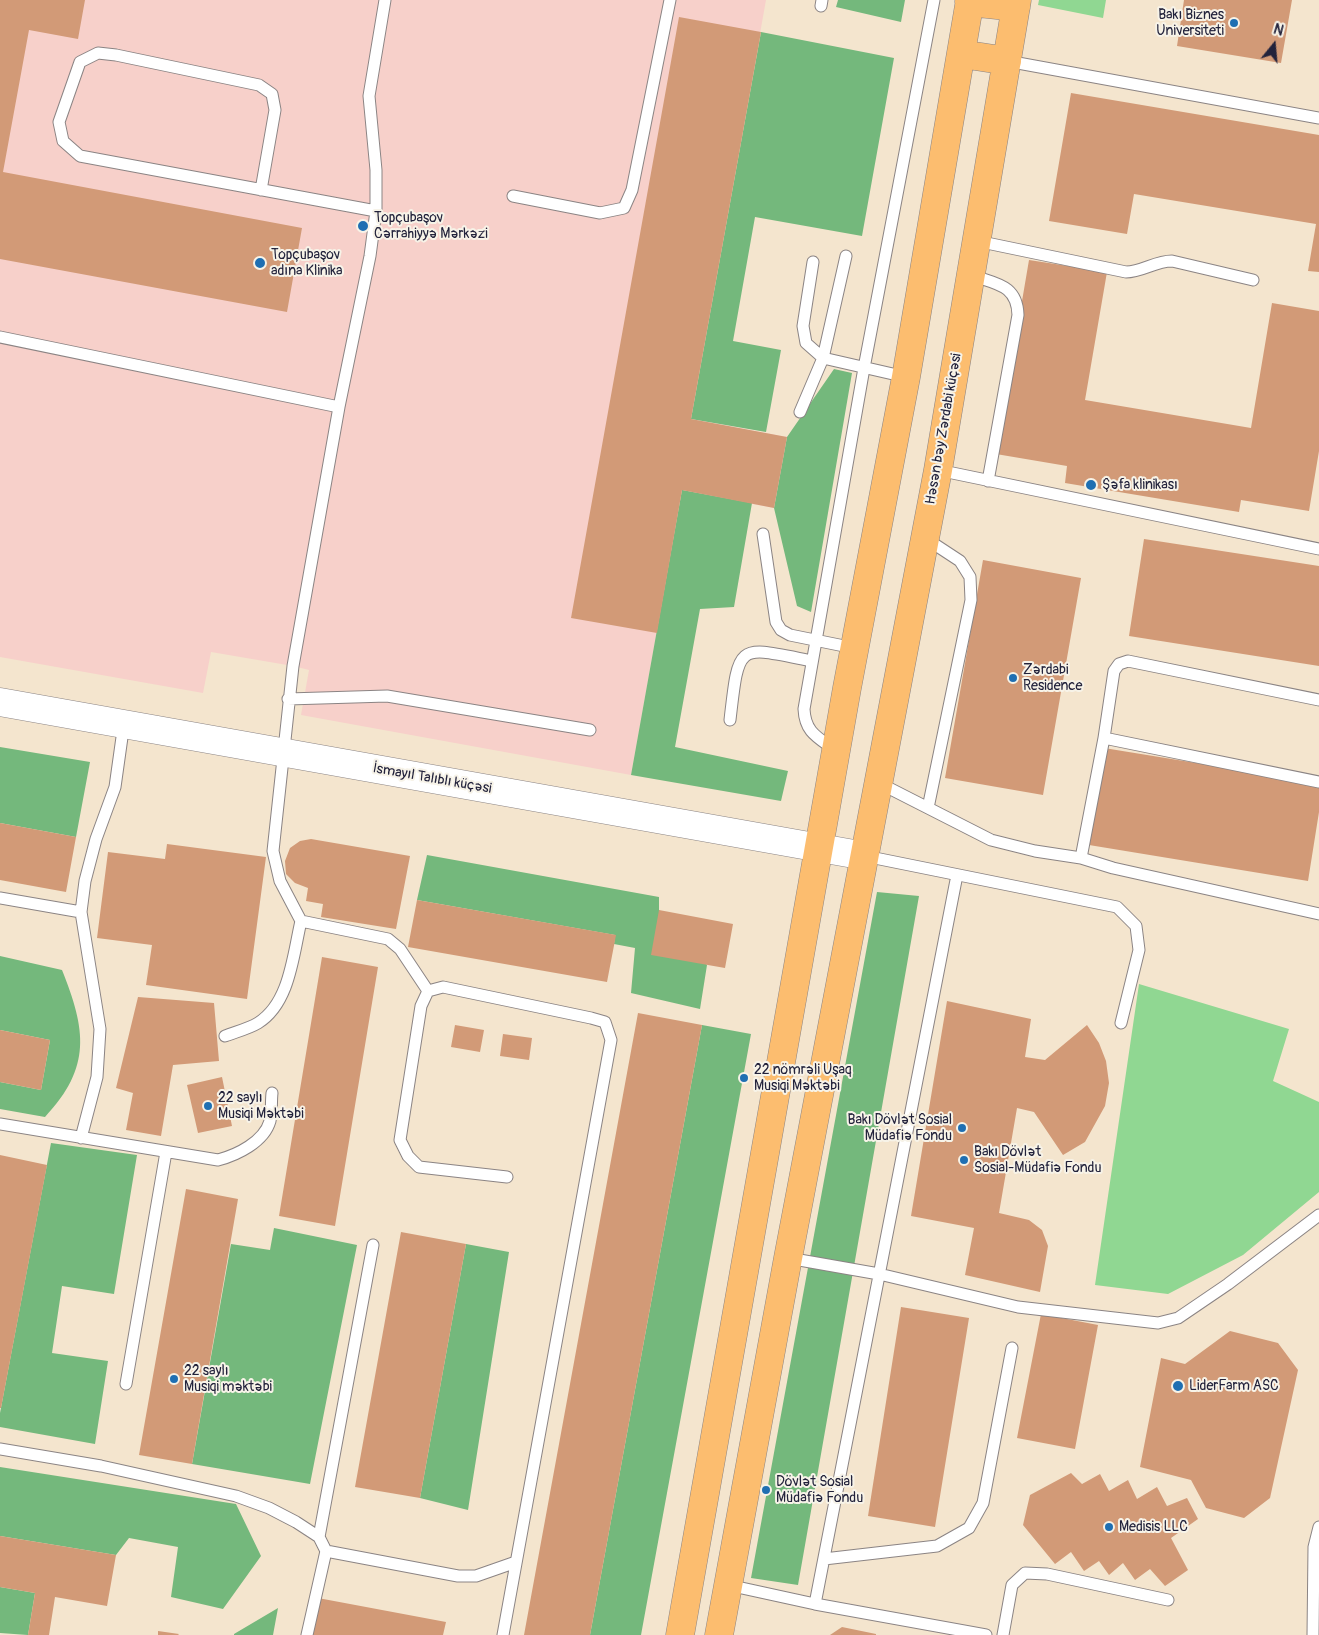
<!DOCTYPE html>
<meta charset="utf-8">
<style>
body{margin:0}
#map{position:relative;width:1319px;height:1635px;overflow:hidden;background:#f4e5ce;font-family:Pangolin,sans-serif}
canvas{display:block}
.north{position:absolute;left:1249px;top:20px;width:50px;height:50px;-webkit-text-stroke:4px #f7f3e8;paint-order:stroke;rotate:17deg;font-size:14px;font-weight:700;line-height:20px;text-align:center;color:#22223b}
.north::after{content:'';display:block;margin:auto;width:18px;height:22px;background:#22223b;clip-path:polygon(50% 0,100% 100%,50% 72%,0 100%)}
</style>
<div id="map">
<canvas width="1319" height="1635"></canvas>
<div class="north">N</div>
</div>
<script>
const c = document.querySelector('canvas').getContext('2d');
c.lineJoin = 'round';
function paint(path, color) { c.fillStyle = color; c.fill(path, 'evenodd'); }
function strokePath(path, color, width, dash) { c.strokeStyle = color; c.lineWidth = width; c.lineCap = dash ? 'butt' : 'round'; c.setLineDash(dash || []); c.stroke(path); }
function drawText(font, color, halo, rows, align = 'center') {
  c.font = font + ' Pangolin,sans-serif'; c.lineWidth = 4; c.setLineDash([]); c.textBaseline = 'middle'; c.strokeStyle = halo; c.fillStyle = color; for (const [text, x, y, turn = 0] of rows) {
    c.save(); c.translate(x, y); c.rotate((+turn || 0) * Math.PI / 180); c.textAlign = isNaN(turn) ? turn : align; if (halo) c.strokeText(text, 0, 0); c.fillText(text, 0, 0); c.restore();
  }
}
paint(new Path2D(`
 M0,0H766L691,419L787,437L774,508L682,491L631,775L301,715L309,670L293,666L211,652L203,693L0,657Z`), '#f7d0ca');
paint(new Path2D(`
 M1039,0H1106L1103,18L1038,5Z
 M1139,984L1289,1029L1273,1081L1319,1102V1192L1243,1255L1168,1294L1095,1285Z`), '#90d792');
paint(new Path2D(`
 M838,0H905L901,22L836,7Z
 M761,32L894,58L862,236L755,217L733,341L781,350L766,432L691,419Z
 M834,369L852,373L811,612L797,606L774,508L787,437Z
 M682,490L752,503L734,607L700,609L675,747L788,771L781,801L631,775Z
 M0,747L90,762L76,837L0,823Z
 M427,855L659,897V910L707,965L700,1009L631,993L635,948L614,944L615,935L417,900Z
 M877,892L919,896L798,1585L751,1578Z
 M0,956L62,970C86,1030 92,1067 45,1117L0,1109V1082L41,1090L50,1040L0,1030Z
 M702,1025L751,1034L641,1635H590Z
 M51,1143L137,1155L114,1294L62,1286L52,1353L108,1361L95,1444L0,1427V1413Z
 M274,1228L357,1245L310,1484L192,1464L231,1244L270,1250Z
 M466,1244L509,1252L468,1510L420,1498Z
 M0,1467L236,1504L261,1556L223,1609L171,1597L178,1547L129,1538L116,1555L0,1536Z
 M0,1587L35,1593L28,1635L0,1633Z
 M278,1608L273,1635H234V1634Z`), '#74b87c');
paint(new Path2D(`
 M0,0H85L78,39L29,30L3,172L302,228L287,312L0,259Z
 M1184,0H1292L1281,63L1177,46Z
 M679,17L761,32L691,419L787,437L774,508L682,490L657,633L571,618Z
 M1071,93L1319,135V272L1308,271L1316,224L1134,194L1127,234L1049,221Z
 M1029,260L1107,272L1085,400L1251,428L1272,303L1319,311V451L1309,511L1241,500L1239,512L1065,483L1067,466L996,454Z
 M1144,539L1319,566V666L1129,636Z
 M983,560L1081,578L1043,795L945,778Z
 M1104,748L1319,783V812L1308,881L1089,845Z
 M0,823L76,837L66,892L0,880Z
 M311,839L410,856L396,929L321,917L323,904L306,901L308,888L295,883L286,874L285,861L290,848L300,841Z
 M167,844L266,857L247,999L146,985L152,945L97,938L108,852L165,859Z
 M417,900L616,935L607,982L408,947Z
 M659,910L733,924L725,968L651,955Z
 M322,957L378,967L335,1226L279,1216Z
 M138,997L214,1003L219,1061L173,1065L161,1136L126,1130L133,1093L116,1088Z
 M947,1001L1031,1019L1025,1057L1045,1060L1087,1025L1099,1043L1106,1061L1109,1083L1105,1106L1085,1142L1063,1155L1034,1112L1017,1108L999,1213L1029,1220L1042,1230L1048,1246L1040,1292L965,1275L974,1228L911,1216Z
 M638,1013L702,1025L590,1635H524Z
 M455,1025L484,1030L480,1052L451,1047Z
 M0,1030L50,1040L41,1090L0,1082Z
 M503,1034L532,1038L529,1060L500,1056Z
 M222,1077L232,1126L198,1133L187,1085Z
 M0,1155L47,1165L1,1408H0Z
 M186,1189L238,1199L192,1464L139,1455Z
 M401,1232L466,1244L420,1498L355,1487Z
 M901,1307L969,1318L935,1527L868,1516Z
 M1041,1314L1098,1325L1075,1449L1017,1438Z
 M1230,1331L1278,1343L1298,1370L1270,1498L1244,1518L1206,1508L1191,1480L1140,1467L1161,1358L1185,1364Z
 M1071,1473L1082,1484L1100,1474L1109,1491L1128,1480L1137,1499L1157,1487L1167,1506L1187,1498L1198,1519L1171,1538L1188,1570L1165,1586L1150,1569L1135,1580L1123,1563L1109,1575L1099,1561L1084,1571L1071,1552L1055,1564L1023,1525L1030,1495Z
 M0,1536L116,1555L107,1606L55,1597L49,1635H28L35,1593L0,1587Z
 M318,1598L446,1622L443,1635H311Z
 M842,1627L876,1634V1635H830Z
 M158,1631L179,1634L178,1635H158Z`), '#d29a77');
const service = new Path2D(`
 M821,6L822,0
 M1007,61L1319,118
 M261,190L275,110L272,94L259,85L116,55L98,53L80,62L59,122L63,141L80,156L376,211
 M513,196L600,213L624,208L632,190L670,0
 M977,241L1126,272C1142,272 1155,261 1172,261L1253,280
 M813,262L803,326L806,343L823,358L906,377
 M971,275C995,284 1017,284 1018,315L988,481
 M0,337L339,407
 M800,412L823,358L846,256
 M938,470L1319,549
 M763,534L776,622L781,630L790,635L854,648
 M925,538L960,561L970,577L971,600L928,808
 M288,699L387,696L590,730
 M730,720C739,641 737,646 812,661
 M1104,738L1319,782
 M835,750C817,737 805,732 804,709L864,368L934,0
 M879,783L991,840L1035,851L1081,858L1113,868L1319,914
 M865,856L1117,907L1136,926L1139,950L1121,1023
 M1081,858L1104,738L1114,671L1119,664L1128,661L1319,700
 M0,898L81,912
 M301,921L388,939L400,949L428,991
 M225,1036C235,1032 248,1029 258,1023C290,1003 293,955 301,921L280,881L273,851L293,666L339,407L370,256L376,211V170L369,96L385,0
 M0,1124L218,1160C237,1155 264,1142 270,1121C272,1113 271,1102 272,1093
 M81,1138L97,1077L100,1029L81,912L85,881L96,839L115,787L124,723
 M788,1258L879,1274L1018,1307L1158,1323L1178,1318L1228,1284L1319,1215
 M126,1384L166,1152
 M0,1449L101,1466L236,1496L269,1508L296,1522L319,1537L326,1551L458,1576H476L516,1562
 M319,1537L373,1245
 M824,1559L937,1546L969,1528L983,1503L1012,1348
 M728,1585L815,1604L986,1635
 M815,1604L957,875
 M307,1635L326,1551
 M503,1635L611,1040L605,1022L591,1018L443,987L428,991L421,1006L400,1140L408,1156L419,1167L507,1177
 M1003,1635L1012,1585L1025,1573L1047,1574L1168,1600
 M1313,1635L1314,1547L1319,1527`);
const tertiary = new Path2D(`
 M0,702L865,856`);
const primary = new Path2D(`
 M969,2L1016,7
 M962,54L1007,61
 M680,1635L847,688L906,377L970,0
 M719,1635L788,1258L938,470L1017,0`);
strokePath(service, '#8b8484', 13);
strokePath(tertiary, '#8b8484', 29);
strokePath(primary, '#8b8484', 29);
strokePath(service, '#fff', 11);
strokePath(tertiary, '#fff', 28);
strokePath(primary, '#fcbd6f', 28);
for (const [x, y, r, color] of [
 [1234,23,5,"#1f6fb2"],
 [363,226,6,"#1f6fb2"],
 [260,263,6,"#1f6fb2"],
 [1091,485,6,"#1f6fb2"],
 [1013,678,5,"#1f6fb2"],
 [744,1078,5,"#1f6fb2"],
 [208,1106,5,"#1f6fb2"],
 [962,1128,5,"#1f6fb2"],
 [964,1160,5,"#1f6fb2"],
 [174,1379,5,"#1f6fb2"],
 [1178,1386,6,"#1f6fb2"],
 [766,1490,5,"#1f6fb2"],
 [1109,1527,5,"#1f6fb2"]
]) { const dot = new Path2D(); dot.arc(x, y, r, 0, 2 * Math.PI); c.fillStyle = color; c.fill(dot); strokePath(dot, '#f7f3e8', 2); }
drawText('14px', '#22223b', '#f7f3e8', [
 ["Bakı Biznes",1224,15,"right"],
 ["Universiteti",1224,31,"right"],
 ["Topçubaşov",374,218],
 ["Cərrahiyyə Mərkəzi",374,234],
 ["Topçubaşov",271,255],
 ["adına Klinika",271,271],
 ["Şəfa klinikası",1102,485],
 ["Zərdabi",1023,670],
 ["Residence",1023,686],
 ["22 nömrəli Uşaq",754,1070],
 ["Musiqi Məktəbi",754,1086],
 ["22 saylı",218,1098],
 ["Musiqi Məktəbi",218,1114],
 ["Bakı Dövlət Sosial",952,1120,"right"],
 ["Müdafiə Fondu",952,1136,"right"],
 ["Bakı Dövlət",974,1152],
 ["Sosial-Müdafiə Fondu",974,1168],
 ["22 saylı",184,1371],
 ["Musiqi məktəbi",184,1387],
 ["LiderFarm ASC",1189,1386],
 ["Dövlət Sosial",776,1482],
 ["Müdafiə Fondu",776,1498],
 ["Medisis LLC",1119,1527]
], 'left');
drawText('14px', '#22223b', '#f7f3e8', [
 ["Həsən bəy Zərdabi küçəsi",944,429,-80],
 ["İsmayıl Talıblı küçəsi",432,779,10]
]);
</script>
